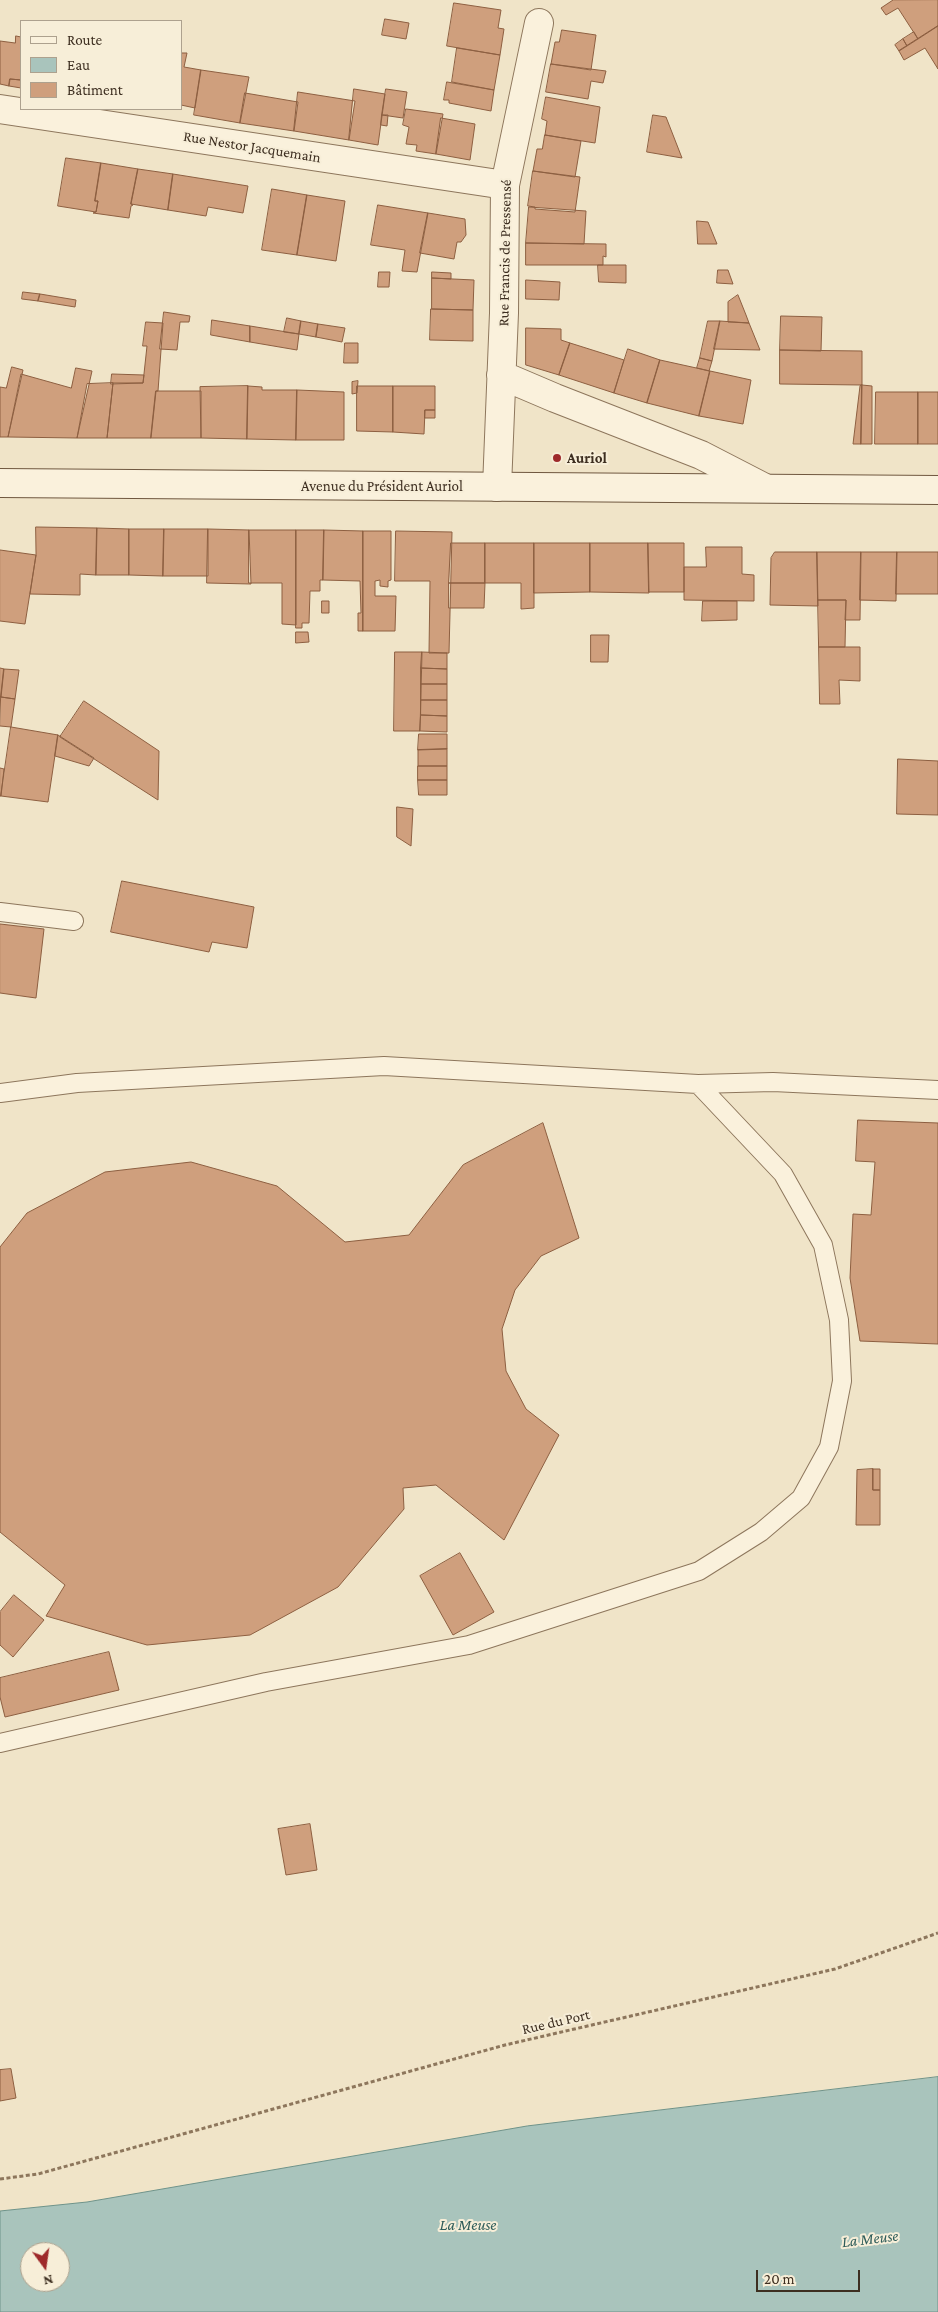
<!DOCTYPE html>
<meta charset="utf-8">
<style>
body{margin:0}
#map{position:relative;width:938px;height:2312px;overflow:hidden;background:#f0e4c8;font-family:"Crimson Pro",serif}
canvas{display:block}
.legend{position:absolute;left:20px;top:20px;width:162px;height:90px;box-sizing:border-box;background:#f7eed8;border:1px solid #ada18e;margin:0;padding:6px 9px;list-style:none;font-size:15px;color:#3d2e20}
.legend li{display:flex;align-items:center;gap:10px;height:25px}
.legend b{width:25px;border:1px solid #ada18e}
.north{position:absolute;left:20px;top:2242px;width:50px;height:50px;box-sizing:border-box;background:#f7eed8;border:1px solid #ada18e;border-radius:50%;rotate:166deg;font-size:14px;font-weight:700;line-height:20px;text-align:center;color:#3d2e20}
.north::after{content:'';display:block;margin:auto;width:18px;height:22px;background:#9e2a2b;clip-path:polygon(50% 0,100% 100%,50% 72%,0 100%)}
.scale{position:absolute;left:756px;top:2270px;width:104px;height:22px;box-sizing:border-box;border:2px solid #3d2e20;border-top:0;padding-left:6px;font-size:15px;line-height:18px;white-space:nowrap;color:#3d2e20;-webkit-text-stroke:4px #f7eed8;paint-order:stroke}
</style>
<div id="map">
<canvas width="938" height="2312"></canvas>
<ul class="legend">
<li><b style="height:6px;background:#faf1dc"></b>Route</li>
<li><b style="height:14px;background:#a9c4bc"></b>Eau</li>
<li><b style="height:14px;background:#cf9f7d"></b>Bâtiment</li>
</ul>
<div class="north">N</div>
<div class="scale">20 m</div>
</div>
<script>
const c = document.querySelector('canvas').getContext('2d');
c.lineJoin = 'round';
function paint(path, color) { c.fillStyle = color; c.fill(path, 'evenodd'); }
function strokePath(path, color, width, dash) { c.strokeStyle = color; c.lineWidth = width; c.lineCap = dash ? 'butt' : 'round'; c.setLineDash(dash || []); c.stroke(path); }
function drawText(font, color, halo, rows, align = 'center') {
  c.font = font + ' "Crimson Pro",serif'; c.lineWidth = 4; c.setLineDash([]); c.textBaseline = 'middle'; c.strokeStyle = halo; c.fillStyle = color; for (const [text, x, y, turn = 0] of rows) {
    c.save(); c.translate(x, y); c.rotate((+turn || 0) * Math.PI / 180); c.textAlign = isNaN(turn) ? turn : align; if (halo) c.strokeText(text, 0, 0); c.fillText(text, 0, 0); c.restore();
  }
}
const water = new Path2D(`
 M938,2077V2312H0V2211L87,2202L527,2126ZM30,2252H60V2282H30Z`);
paint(water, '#a9c4bc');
strokePath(water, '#6f938a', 1);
const building = new Path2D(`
 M938,0V26L918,39L898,8L886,15L881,8L893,0Z
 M454,3L501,10L498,28L504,29L500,55L447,46Z
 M385,19L409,23L406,39L382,35Z
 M938,26V69L925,48L904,60L899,51Z
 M562,30L596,35L591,70L551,64L555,42H559Z
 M914,32L918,39L907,46L903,39Z
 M16,36L21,37V80L10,79L9,86L0,84V41L15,43Z
 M903,39L907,46L899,51L895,45Z
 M457,48L500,55L494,90L452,82Z
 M181,53H187L184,67L201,70L195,108L181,105Z
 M551,64L606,71L603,83L591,81L588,99L546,92Z
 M201,70L249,77L240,123L194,115Z
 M10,79L21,80V88L9,86Z
 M447,82L494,90L491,111L449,103V100H444Z
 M354,89L385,94L378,145L349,140Z
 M386,89L407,92L403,118L382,115Z
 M298,92L355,101L349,140L294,131Z
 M245,93L298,102L294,131L240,123Z
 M546,97L600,107L595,143L545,135L547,121L542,119Z
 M406,109L443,114L436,154L416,151L417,145L406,144L409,127L403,125Z
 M382,115H388L387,126L381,125Z
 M653,115L666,117L682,158L647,152Z
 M441,118L475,124L470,160L436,154Z
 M545,135L581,141L575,177L533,171L537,149H542Z
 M66,158L101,163L95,201H98L96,212L58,206Z
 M101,163L138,169L131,204L133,205L131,206L129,218L93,213L96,212L98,201H95Z
 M138,169L173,174L168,210L131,204Z
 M533,171L580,177L575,212L535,209V207L528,206Z
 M173,174L248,186L243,213L208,207L206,216L168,210Z
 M272,189L307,195L297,255L262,250Z
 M307,195L345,201L336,261L297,255Z
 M378,205L428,213L417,272L402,271L405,250L371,245Z
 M529,207L586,211L584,244L526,243Z
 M428,213L465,219L466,235L461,242H457L454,259L420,253Z
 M697,221L708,222L717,244H698Z
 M526,243L606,244V257L603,256V265H526Z
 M598,265H626V283L599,282Z
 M718,270H728L733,284L717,283Z
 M379,272H390L389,287H378Z
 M432,272L451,273V279L432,278Z
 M432,278L474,280L473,310L432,309Z
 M526,280L560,282L559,300L526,299Z
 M23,292L40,294L38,301L22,299Z
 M40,294L76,300L75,307L38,301Z
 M738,295L746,315L749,323L728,322V302Z
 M431,309L473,310V341L430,340Z
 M164,312L190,316L189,322H180L177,350L160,349Z
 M781,316L822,317L821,351L780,350Z
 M287,318L301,321L299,334L284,332Z
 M212,320L250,326V342L211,335Z
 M301,321L318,324L316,337L299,334Z
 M708,321H720L712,361L700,358Z
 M720,321L749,323L760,350L714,349Z
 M146,322L163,323L158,391H156L151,438H107L113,383H143L147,346H143Z
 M318,324L345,328L342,342L316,337Z
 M250,326L299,334L297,350L250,342Z
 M526,328L561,329V340L570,343L559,375L526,365Z
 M345,343H358V363H344Z
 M570,343L624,360L614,393L559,375Z
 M628,349L660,360L647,403L614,393Z
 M780,350L862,351V385L780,384Z
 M700,358L712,361L709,371L697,368Z
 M660,360L710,371L699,416L647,403Z
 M12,367L23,370L8,437H0V387L6,388Z
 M76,368L92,371L77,438L8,437L21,374L71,388Z
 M710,371L751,380L743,424L699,416Z
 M112,374L144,375L143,383L111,384Z
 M358,381L357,393L352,394V382Z
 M113,383L107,438H77L87,384Z
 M862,385L861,444H853L860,386Z
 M862,385L872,386V444H861Z
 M248,386L247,439L201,438L200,387Z
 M248,386L262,387V390H297L296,440L247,439Z
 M357,386H393V432L357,431Z
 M393,386H435V410H425L424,434L393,432Z
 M297,390L344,392V440H296Z
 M156,391H201V438H151Z
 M876,392H918V444H875Z
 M918,392H938V444H918Z
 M425,410H435V418H425Z
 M36,527L97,528L96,575L80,574V595L30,594L36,555Z
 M97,528L129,529V575H96Z
 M129,529H164L163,576L129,575Z
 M164,529H208V576H163Z
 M208,529L249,530L251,584L207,583Z
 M249,530H296V625L282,624V583H249Z
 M296,530H324L323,580H320V591H310L309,623H302V628H296Z
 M324,530L363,531V631H358V613H361L360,581L323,580Z
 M363,531H391V580L388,581V587L380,586V580L375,581V596H396L395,631H363Z
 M396,531L452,532L449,653H429L430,581H395Z
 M451,543H485V583H449Z
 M485,543H534V608L521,609V583H485Z
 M534,543H590V592L534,593Z
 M590,543H648L649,593L590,592Z
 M648,543H684V592H649Z
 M706,547H742V574L754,575V601L684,600V567H706Z
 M0,550L36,555L25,624L0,621Z
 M775,552H817L818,606L770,605L771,558Z
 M817,552H861L860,620H845L846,600H818Z
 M861,552H897L896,601L860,600Z
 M897,552H938V594H896Z
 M449,583H485L484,608H449Z
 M818,600H846L845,647H819Z
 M322,601H329V613H322Z
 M703,601H737V620L702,621Z
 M296,632H308L309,642L296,643Z
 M591,635H609L608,662H591Z
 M819,647H860V681L839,680L840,704H820Z
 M395,652H422L420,731H394Z
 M422,652L447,653V669L421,668Z
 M0,668L4,669L1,697H0Z
 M421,668L447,669V684H421Z
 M4,669L19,670L15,699L1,697Z
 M421,684H447V700H421Z
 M1,697L15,699L11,727L0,726Z
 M421,700H447V716L421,715Z
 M84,701L159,751L158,800L60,737Z
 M421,715L447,716V732L420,731Z
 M11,727L58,735L48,802L1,796Z
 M419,734H447V749L418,750Z
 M58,735L94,758L89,766L55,756Z
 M447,749V766H418V750Z
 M898,759L938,761V815L897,814Z
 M418,766H447V780H418Z
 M0,768L4,769L1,796H0Z
 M418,780H447V795H419Z
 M397,807L413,809L411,846L397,837Z
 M122,881L254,907L247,948L212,942L209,952L111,932Z
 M0,924L44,929L36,998L0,993Z
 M858,1120L938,1123V1344L860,1341L850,1278L853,1214L871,1215L875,1162L856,1161Z
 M543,1123L579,1238L541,1256L515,1290L502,1329L506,1371L526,1409L559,1435L504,1540L436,1485L403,1488L404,1509L338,1587L250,1635L147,1645L46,1616L65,1585L0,1532V1247L27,1213L105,1172L191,1162L277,1186L345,1242L409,1235L463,1165Z
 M873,1469H880V1490H873Z
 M873,1469V1490H880V1525H856L857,1470Z
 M460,1553L494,1612L453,1635L420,1576Z
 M14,1595L44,1620L13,1657L0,1645V1612Z
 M109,1652L119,1690L5,1717L0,1697V1678Z
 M310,1824L317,1870L286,1875L278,1829Z
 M11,2069L16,2098L0,2101V2070Z`);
paint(building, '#cf9f7d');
strokePath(building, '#8d5f41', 1);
const lane = new Path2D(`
 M0,912L74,921
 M0,1093L77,1083L384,1066L698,1084L773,1082L938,1090
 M0,1743L266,1682L469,1645L699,1571L761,1532L801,1498L829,1447L842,1381L839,1320L823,1245L783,1174L698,1084`);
const street = new Path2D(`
 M0,109L505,185
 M501,375L555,398L701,455L765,488
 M497,487L504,313L505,185L539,23`);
const secondary = new Path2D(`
 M0,483L938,490`);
strokePath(lane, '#8d765c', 20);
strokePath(street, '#8d765c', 30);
strokePath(secondary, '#6f573f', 30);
strokePath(new Path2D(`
 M0,2179L38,2174L505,2045L835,1969L938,1933`), '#8d765c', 3, [4, 2.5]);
strokePath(lane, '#faf1dc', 18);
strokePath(street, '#faf1dc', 28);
strokePath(secondary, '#faf1dc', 28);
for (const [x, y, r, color] of [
 [557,458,5,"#9e2a2b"]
]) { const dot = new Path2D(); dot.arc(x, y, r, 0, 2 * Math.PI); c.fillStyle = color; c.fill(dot); strokePath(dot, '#f7eed8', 2); }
drawText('15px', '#3d2e20', '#f7eed8', [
 ["Rue Nestor Jacquemain",252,147,9],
 ["Rue Francis de Pressensé",505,253,-89],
 ["Avenue du Président Auriol",382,486],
 ["Rue du Port",556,2022,-13]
]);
drawText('bold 15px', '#3d2e20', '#f7eed8', [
 ["Auriol",567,458]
], 'left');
drawText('italic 16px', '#2f5d5a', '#f7eed8', [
 ["La Meuse",468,2225],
 ["La Meuse",870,2239,-7]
]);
</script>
